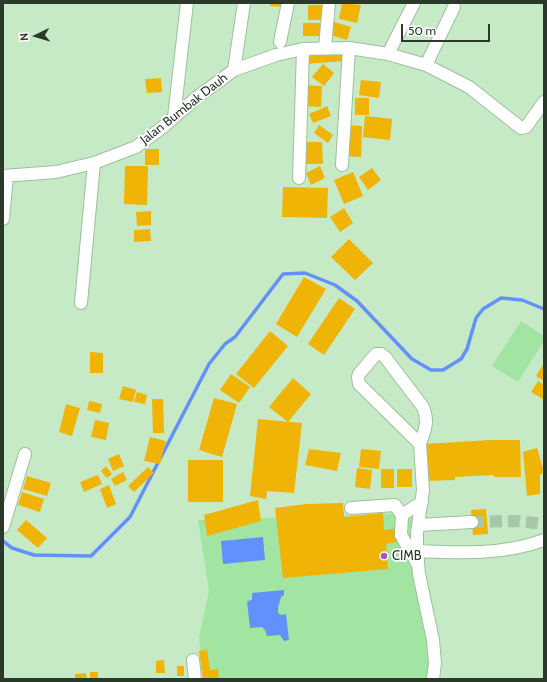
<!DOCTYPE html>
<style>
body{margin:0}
#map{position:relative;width:547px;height:682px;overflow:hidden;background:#c7eac6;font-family:Cabin,sans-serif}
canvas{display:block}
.frame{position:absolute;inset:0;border:4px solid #2b392b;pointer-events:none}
.north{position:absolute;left:16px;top:16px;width:40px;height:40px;-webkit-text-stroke:3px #fff;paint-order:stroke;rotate:265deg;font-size:11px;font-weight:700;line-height:16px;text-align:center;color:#2b392b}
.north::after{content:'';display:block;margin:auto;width:14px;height:18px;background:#2b392b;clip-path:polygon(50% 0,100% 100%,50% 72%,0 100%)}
.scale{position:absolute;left:401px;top:24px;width:89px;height:18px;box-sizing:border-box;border:2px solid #2b392b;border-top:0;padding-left:5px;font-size:12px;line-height:14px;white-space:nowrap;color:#2b392b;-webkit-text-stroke:3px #fff;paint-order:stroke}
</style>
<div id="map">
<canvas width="547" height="682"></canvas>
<div class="frame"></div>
<div class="north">N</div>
<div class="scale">50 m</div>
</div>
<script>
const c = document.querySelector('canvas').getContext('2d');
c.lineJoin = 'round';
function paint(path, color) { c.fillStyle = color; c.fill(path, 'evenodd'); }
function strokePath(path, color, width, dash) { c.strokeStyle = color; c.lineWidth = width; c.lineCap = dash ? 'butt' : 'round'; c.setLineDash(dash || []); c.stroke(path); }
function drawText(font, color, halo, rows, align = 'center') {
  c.font = font + ' Cabin,sans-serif'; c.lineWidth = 3.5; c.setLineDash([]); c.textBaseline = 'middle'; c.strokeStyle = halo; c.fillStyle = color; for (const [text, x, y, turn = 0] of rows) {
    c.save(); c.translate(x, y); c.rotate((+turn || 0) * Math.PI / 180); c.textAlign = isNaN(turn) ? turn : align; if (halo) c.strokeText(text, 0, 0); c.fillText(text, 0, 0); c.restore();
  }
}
paint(new Path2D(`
 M521,321L544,336V341L518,382L492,366Z
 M422,513L426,584L434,679H203L199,637L209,591L198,520Z`), '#a2e5a2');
paint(new Path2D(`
 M263,537L265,560L223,564L221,541Z
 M284,590V595L281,597L278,608V613L281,615L286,614L289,640L284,641L280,635L267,636L265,630L262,627L250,628L247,601L252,600V593Z`), '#6391fb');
strokePath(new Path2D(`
 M3,541L12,548L34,555L91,556L130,517L209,364L225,344L235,337L283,274L305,273L335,285L357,301L412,359L431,370H443L461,359L467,349L476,318L483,309L501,298L522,300L544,309`), '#6391fb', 3.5);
paint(new Path2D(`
 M270,3H285V7L270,6Z
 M342,3L361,5L357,23L339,19Z
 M308,5H323V20H308Z
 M331,21L351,27L347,40L327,34Z
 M303,23H320V36H303Z
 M345,50L346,61L305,64V52Z
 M323,64L334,73L324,86L312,77Z
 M161,78L162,92L147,93L145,79Z
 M361,80L381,82L379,98L359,95Z
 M305,85L322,86L321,107L304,106Z
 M355,98H369V115H355Z
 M327,106L331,116L313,123L309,114Z
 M365,116L392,119L390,140L363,137Z
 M319,125L333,135L328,143L314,133Z
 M346,125L362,126L361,157L345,156Z
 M302,142H322L323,164H302Z
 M145,149H159V165H145Z
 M125,166H148L147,205L124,204Z
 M320,166L325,178L311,185L306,173Z
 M372,168L381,180L368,190L359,177Z
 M353,172L363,196L344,204L334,180Z
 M283,187L328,188L327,218L282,217Z
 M344,208L353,223L340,232L330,217Z
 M151,211V225L137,226L136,212Z
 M150,229L151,241L134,242V230Z
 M349,239L373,263L355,280L331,257Z
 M304,277L326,289L297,337L276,324Z
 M339,298L355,309L324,355L308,344Z
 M270,331L288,346L254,388L236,374Z
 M90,352L103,353V373H90Z
 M544,363V381L536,376Z
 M231,374L250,387L239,403L220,390Z
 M293,378L311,394L288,422L269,407Z
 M538,381L544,385V397L543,399L531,392Z
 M123,386L136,390L133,402L119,399Z
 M137,392L147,395L145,404L134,402Z
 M214,398L237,404L222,457L199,450Z
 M152,399H163L164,433H153Z
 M89,401L102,404L100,413L87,410Z
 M66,404L80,408L72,436L59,432Z
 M258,419L302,423L294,493L267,491L266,499L250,496Z
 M95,420L109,423L106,440L91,437Z
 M150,437L166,441L160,464L144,461Z
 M490,440H520L521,477H494V475L455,477V480L426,481L424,444Z
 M537,448L544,472L540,475V494L527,496L523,452Z
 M309,449L341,453L337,471L305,465Z
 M361,449L381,451L379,469L359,467Z
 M119,454L124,466L113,471L108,459Z
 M188,460H223V502H188Z
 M106,466L112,474L107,478L101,471Z
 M148,467L154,473L134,492L128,486Z
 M357,468L372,470L370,489L355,487Z
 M381,469H394V488H381Z
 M397,469H412V487H397Z
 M123,472L127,480L115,486L111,479Z
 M98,475L102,484L84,492L80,482Z
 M27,476L51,483L47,496L23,489Z
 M109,485L116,504L107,508L100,489Z
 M22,492L44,499L40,512L18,505Z
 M258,500L261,521L207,536L204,515Z
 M343,503L344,517L383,513L384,530L398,528L400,541L386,544L388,569L283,578L275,508L306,504Z
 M486,509L488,534L473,535L471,510Z
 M26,520L47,538L38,548L17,530Z
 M207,650L210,670L218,669L219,679H203L199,651Z
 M164,660L165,673H156V661Z
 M177,666H184V676H177Z
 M90,672H98V679H90Z
 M86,673L87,679H75V674Z`), '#efb405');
strokePath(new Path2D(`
 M472,522L517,521L544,524`), '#a8c7a7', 12, [12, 6]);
const minor = new Path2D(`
 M280,42L288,3
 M325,48L329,3
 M388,54L414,3
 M426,65L454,7
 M234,70L244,3
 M174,117L187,3
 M342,165L349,48
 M3,176L56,172L94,163L136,147L163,127L196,98L234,70L276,55L303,49L349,48L388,54L426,65L469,87L521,128L526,127L544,102
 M299,178L303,49
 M3,219L7,176
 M81,303L94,163
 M376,354H381L385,357L423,407C429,422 425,429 420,444L359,384L358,377L359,374Z
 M420,444L423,490L417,533V551L419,574L433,640L435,663L433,679
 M351,508L395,505L402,515
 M419,525L472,522
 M3,527L25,454
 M417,551C459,553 504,555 544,540
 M417,563L401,535L402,515L422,502
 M193,660L195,679`);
strokePath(minor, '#9dbf9d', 14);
strokePath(minor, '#fff', 12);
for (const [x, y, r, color] of [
 [384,556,4,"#b252ba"]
]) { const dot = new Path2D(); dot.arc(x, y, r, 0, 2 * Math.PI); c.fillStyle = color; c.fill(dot); strokePath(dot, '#fff', 1.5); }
drawText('13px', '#2b392b', '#fff', [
 ["Jalan Bumbak Dauh",184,109,-38]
]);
drawText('13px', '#2b392b', '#fff', [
 ["CIMB",392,556]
], 'left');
</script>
